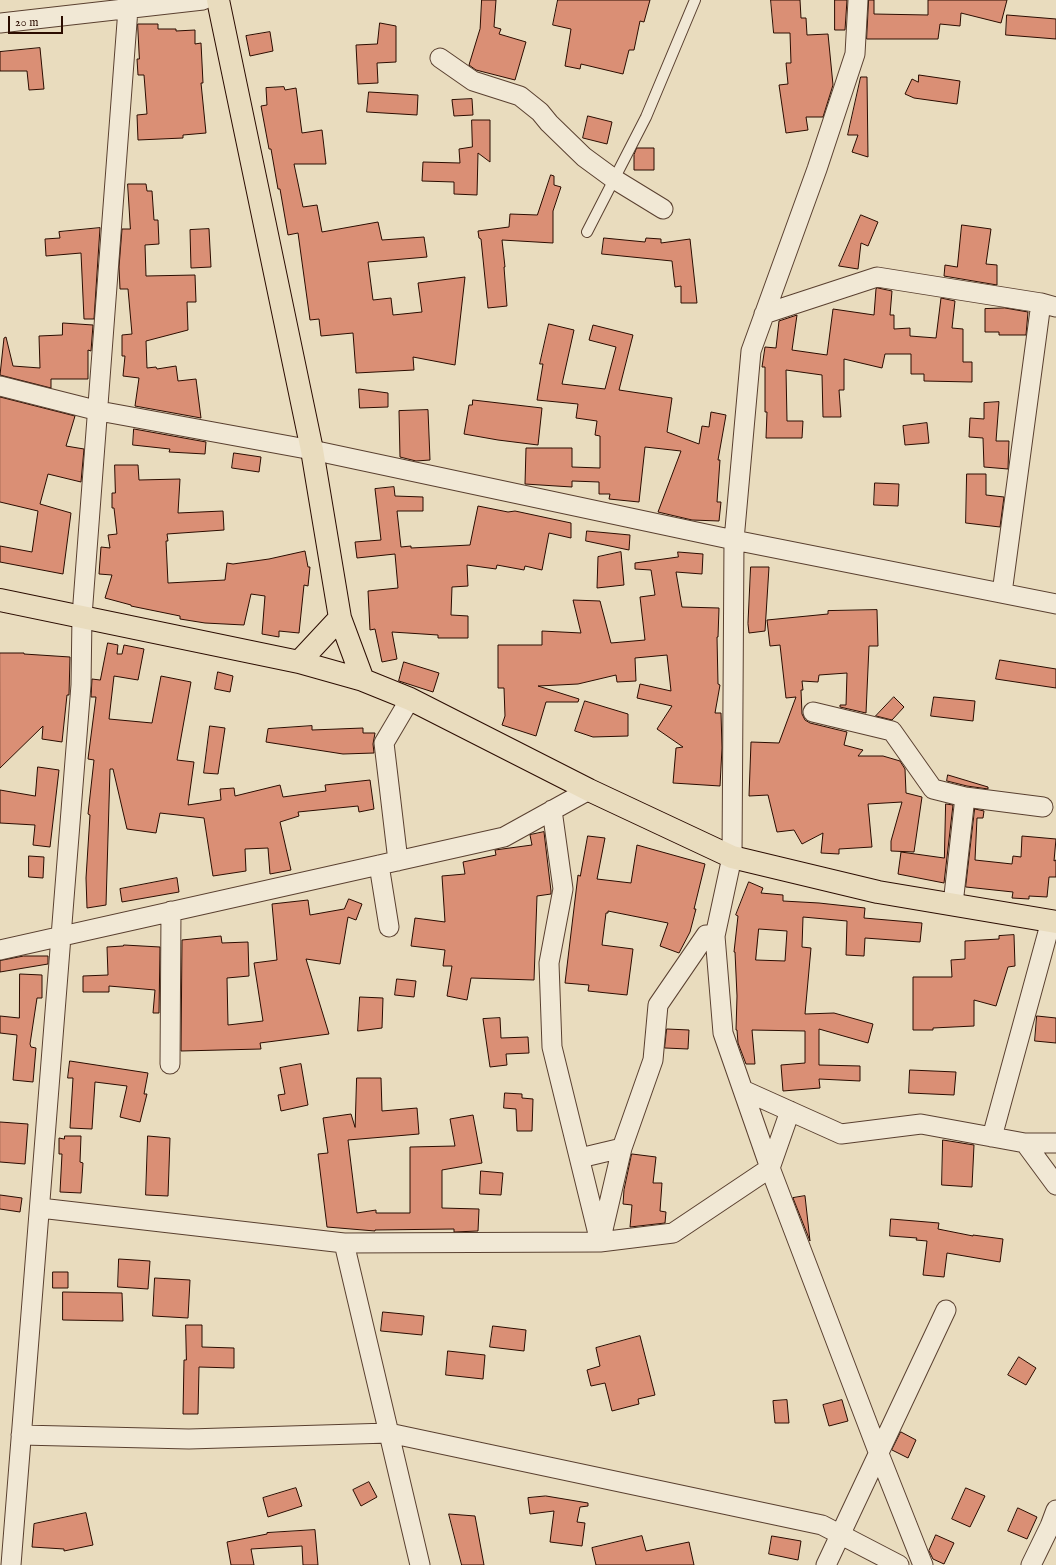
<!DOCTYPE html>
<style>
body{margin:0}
#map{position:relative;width:1056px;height:1565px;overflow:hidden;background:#e9dcbe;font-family:"IM FELL English",serif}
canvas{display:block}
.scale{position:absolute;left:8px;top:16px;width:55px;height:18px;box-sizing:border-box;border:2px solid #2b0c00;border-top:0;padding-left:5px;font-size:12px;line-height:14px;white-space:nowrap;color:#2b0c00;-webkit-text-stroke:3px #f1e8d5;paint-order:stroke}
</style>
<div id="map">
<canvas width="1056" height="1565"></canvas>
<div class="scale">20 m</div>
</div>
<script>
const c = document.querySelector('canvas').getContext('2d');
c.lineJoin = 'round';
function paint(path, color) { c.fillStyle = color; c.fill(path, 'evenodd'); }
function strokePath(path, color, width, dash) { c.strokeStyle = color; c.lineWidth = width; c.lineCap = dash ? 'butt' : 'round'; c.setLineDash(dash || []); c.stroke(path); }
const building = new Path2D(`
 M482,0H496L494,27L501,29L499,34L526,42L515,80L476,70L469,65L480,29Z
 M558,0H650L644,22L640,21L634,50H629L623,74L581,64L580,69L565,66L571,29L553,25Z
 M771,0H800L801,18H806L807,35L828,34L833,85L823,117H806L808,130L786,133L779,85L788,84L786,63H791L790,33H774Z
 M835,0H847L845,30H835Z
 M869,0H874V14L928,15V0H1007L1001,23L961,13L960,26L940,24L938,39H867Z
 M1007,15L1056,19V39L1006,35Z
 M380,23L396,26V62L377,63L378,83L358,84L356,45L377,44Z
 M138,24H158V29H176V31L195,30V44L201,43L203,83H201L206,133L183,135V138L138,140L137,115L147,114L144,75H138L137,59H139Z
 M270,32L273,51L250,56L246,36Z
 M40,48L44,89L29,90L27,71H0V52Z
 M919,75L960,81L957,104L914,98L905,94L912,79L918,82Z
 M861,77H867L868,157L852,152L858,135H848Z
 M284,87L285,90L296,88L302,133L322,130L326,164H294L303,207L317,205L322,232L378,222L382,240L424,237L427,257L368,262L373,300L391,298L393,315L422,312L418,283L465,277L455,365L413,357L414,370L356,373L353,333L321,336L319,319L310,320L298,233L288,235L280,189H278L271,149H269L261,106L267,105L266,88Z
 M369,92L418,95L417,115L367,112Z
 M472,99L473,115L454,116L452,100Z
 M588,116L612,122L607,144L583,138Z
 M472,120H490V162L478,153L477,195L454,194V182L422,181L423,162L460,163L459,149L472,147Z
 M637,148H654V170H634V155Z
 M551,175L554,176V185L561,187L553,211V243L502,240L505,267H504L507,306L488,308L481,239L479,238L478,231L509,227L510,214L537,215Z
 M128,184H146L147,191H152L154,220H158L159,244L145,245L146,276L195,275L196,302H187L188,330L146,341L147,368L156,367L157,369L176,366L178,381L196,379L201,418L135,406L139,378L123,376L125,356H122V335L132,334L128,289H120L119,267L122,229H130Z
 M861,215L878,222L868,246L861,243L858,269L839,266Z
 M962,225L991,229L986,264L997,265V285L944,276L945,265L957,267Z
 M100,228L94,319H84L81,253L46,256L45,239L60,238L59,232Z
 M209,229L211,267L191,268L190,230Z
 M604,238L645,242L646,238L661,239V243L690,239L697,303H681V286L675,287L672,261L602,254Z
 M878,288L892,291L890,315H894V329L910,328V336L936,338L941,298L955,301L952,328L963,329V362H972V382L924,381V374H911V354H885L882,368L844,359V390H839L841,417H823L822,375L786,370L787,421H803L802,438H766L767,412H765V367H762L765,347L776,348L779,321L797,315L792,350L827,355L833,309L874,315L876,289Z
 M1005,308L1028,312L1026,335H999V332H985V309Z
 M63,323L93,325L91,351L88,350V379H51V388L0,375L4,338L6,337L13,366L40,368L39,336L62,335Z
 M549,324L574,330L562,384L605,389L616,347L589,340L593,325L633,335L619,390L672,398L667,432L699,444L702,426L709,427L711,412L726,415L718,460H720L717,502H721L719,521L692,520L658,512L681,451L645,447L639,502L609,499L610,494H599V482L572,481V487L525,484L526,448H572V467L600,468V436L595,435L597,421L576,418L578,404L537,400L543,364H540Z
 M359,389L388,393V407L360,408Z
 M0,397L75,416L66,446L84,449L81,482L48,474L40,504L71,513L63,574L0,562V546L32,552L38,511L0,502Z
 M473,400L542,408L538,445L498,440L464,434L469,405H472Z
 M999,402L996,441H1009L1008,469L984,467L983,438L969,437L970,418L984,419V403Z
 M428,410L430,460L416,461L400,457L399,411Z
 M927,423L929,443L905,445L903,426Z
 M134,429L206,442L205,454L169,452L170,449L133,445Z
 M234,453L261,457L259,472L232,468Z
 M115,465H138L139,480L180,479L178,513L223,511L224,530L167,534L168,541H166L168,583L225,580L227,563L233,564L269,559L305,551L308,567H310L308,586L304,585L299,633L279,631V637L262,634L265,596L251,594L244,625L205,623L180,619V616L131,606V605L105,598L112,575L99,574L101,547L110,548L108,535L117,534L114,508H112V493H115Z
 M967,474H986V495L1004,497L1000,527L966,523Z
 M875,483L899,484L898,506L874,505Z
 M394,487L395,496L423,497V511H397L401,547L411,546V548L470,545L478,506L508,512L515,511L571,523V538L549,533L542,570L525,566L524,570L497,565L496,569L467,565L468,586L452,587L451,615L468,616V638H438V635L392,632L397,659L382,662L375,629L370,630L368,591L398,588L395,554L357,558L355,542L381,540L375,489Z
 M587,531L630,535L629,550L586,541Z
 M621,552L624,585L597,588L598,557Z
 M678,552L703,554L702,574L676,572L682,607L719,608L718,637H717L718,684L720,685L715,713H721L722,748L720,786L673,783L676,748L683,747L657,729L672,706L637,698L640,684L671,691L667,655L635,658L636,681L617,682L616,675L578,684L538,686L579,699L578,702H546L536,736L502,725L505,716L504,688H498V645H542V631L581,633L573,600L600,601L611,643L645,640L640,597L655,595L651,570L635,569V563L678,557Z
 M751,567H769L765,631L749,633L748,624Z
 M877,610L878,646H869L866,713L840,707V705H846L847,673L819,675L818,682L802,681L803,690H801L802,714L805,720L810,723L847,732L844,745L863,750L858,756H883L900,761L905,769L906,793L922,797L914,852L891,851V841L902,802L868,804L872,847L839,849V854L821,853L823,833L802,844L794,830L777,832L768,795L749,796L751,742L779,743L796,697L786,698L780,645L770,646L767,620L828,614V611Z
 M108,643L118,645L117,654H122L124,645L144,649L138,680L114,676L109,719L152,723L161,676L191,682L177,760L194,762L188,805L221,800L220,789L234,788L235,796L280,785L283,797L326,791L325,785L370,780L374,809L359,812L358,806L298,812L299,816L280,822L291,870L270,874L268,848L245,849L246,871L213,876L204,818L160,813L156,833L127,829L113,769H110L106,905L87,908L86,878L90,815L88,814L94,760L88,759L96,697H91L92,679L100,680Z
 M0,653H24V654L70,657L69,695H67L62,742L42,739L43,726L0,768Z
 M1000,660L1056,669V688L996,679Z
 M404,662L439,673L433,692L399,681Z
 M218,672L233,676L230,692L215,689Z
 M894,697L904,707L892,720L876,716Z
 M934,697L975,701L973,721L931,716Z
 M585,701L628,714V736L593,737L575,731Z
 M210,726L225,728L218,774L204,773Z
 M312,726V730L363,728V733H375L373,744L374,753L343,754L266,742L268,729Z
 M38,767L59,770L50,847L33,845L35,825L0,823V790L35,796Z
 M948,775L988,787V789L967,786L947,781Z
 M946,804L953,805L944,883L898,874L901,852L944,858Z
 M975,809L984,811L983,818H977L975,860L1012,864L1013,856L1021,857L1022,836L1056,839L1054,861L1056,860V877H1049L1047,897L1029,896V899L1012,898L1013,892L966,887Z
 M544,832L551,891V894L537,896L534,980L471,978L467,1000L447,996L452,966H443L445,950L411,946L415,918L445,922L442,876L465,874L463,862L496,855L495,850L532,845L530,835Z
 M588,836L605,838L597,879L631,883L637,845L705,864L694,909H696L690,932L679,953L660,946L668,923L608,911V913H606L602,945L633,949L627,995L588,991L589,985L565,983L578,875L580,876Z
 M29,856L44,857L43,878L29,877Z
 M177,878L179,892L122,902L120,889Z
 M749,882L763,888L761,893L783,895V901L819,903L865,908L864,918L922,923L920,942L865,938L864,956L846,955L847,921L803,917L802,947L811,948L805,1014L834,1013L873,1024L868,1043L819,1029V1065L860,1066V1081L819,1079L820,1088L783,1091L781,1065L805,1063V1031L752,1030L755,1064H746L738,1043L737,1030H736L737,996L735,952H734L738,916L736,915ZM759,929L787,931L785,961L756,960Z
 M349,899L362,904L356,920L348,917L340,964L306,959L329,1034L260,1043L261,1049L181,1051L182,940L221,936L222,943L248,942L249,976L227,978L228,1025L263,1021L254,963L277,960L272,904L308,900L310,915L344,909Z
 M1014,935L1015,966L1008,967L996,1006L974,1000V1026L933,1028V1030H913V977H952L951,960L965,959V941L999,939V936Z
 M124,945L160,947L159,1013H153L155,990L109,986V992H83V976L108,975L107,947L123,946Z
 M24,956H48V964L0,972V961Z
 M20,974L42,975V998H37L30,1044L31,1047L36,1048L33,1082L13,1080L17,1035L0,1033V1016L19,1018Z
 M397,979L416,981L414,997L395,995Z
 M360,997L383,998L382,1028L358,1031Z
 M1037,1016L1056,1018V1043L1035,1041Z
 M500,1018L501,1038L528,1037L529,1053L506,1054L507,1065L490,1067L483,1019Z
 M667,1029L689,1030L688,1049L665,1048Z
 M70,1061L148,1073L144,1094H147L140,1122L120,1117L127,1086L95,1082L92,1129L70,1128L73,1078H68Z
 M301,1064L308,1105L281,1111L278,1095L285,1094L280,1068Z
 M910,1070L956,1072L954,1095L909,1093Z
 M357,1078H381L382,1111L417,1108L419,1134L348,1140L357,1213L376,1210V1213H410V1147L455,1146L450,1119L473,1115L482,1163L442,1170V1208L479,1209L478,1231L454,1232V1229L375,1230V1231L327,1227L318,1154L328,1153L323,1118L351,1114L355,1127Z
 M505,1093L522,1094V1098L533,1099L532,1131H517L516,1109L504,1108Z
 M0,1122L28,1124L25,1164L0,1162Z
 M65,1136H81L80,1162L83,1163L81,1193L60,1192L62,1154H59V1138L64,1139Z
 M148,1136L170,1138L168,1196L146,1195Z
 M943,1140L974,1145L972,1187L942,1185Z
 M632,1154L656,1157L653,1183H662L660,1211L666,1212L665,1223L630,1227L632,1205L623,1204L624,1190Z
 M481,1171L503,1173L501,1195L480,1194Z
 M0,1195L22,1198L20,1212L0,1209Z
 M805,1196L810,1241L793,1198Z
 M891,1219L939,1223L938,1229L973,1236V1235L1003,1239L1000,1262L947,1253L944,1277L923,1275L927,1241L916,1240L917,1238L890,1236Z
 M119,1259L150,1261L148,1289L118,1287Z
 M53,1272H68V1288H53Z
 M155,1278L190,1280L188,1318L153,1316Z
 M63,1292L122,1293L123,1321L63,1320Z
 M383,1312L424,1316L422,1335L381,1331Z
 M186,1325H202V1347L234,1348V1368L199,1367L198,1414H183L184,1360H186Z
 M493,1326L526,1330L524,1351L490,1347Z
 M640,1336L655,1395L638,1399L639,1404L612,1411L605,1383L591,1386L587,1370L600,1366L596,1348Z
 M448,1351L485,1355L483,1379L446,1375Z
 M1019,1357L1036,1368L1026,1385L1008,1375Z
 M787,1400L789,1423H775L773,1401Z
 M842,1400L848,1421L829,1426L823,1405Z
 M901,1432L916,1440L908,1458L892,1450Z
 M369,1482L377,1497L361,1506L353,1490Z
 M296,1488L302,1506L268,1517L263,1498Z
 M966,1488L985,1496L970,1527L952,1519Z
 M546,1496L588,1503V1506L580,1507L577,1522L585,1523L582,1546L550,1542L554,1511L530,1514L528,1498Z
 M1018,1508L1037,1517L1027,1539L1008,1531Z
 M86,1513L93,1545L64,1551V1549L32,1547L34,1524Z
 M449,1514L475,1516L484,1565H462Z
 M315,1530L318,1565H303L302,1546L251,1549L254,1565H231L227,1542L267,1534V1533Z
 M936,1535L954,1543L944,1564L933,1559L929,1551Z
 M642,1536L646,1551L689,1542L694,1565H596L592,1548Z
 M772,1536L801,1541L798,1560L769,1554Z`);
paint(building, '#da8f75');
strokePath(building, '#2b0c00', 1);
const service = new Path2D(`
 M587,232L646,117L695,0`);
const minor = new Path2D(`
 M858,0L855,54L817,169L751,351L734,540L732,857L715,936L723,1033L770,1168L879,1454L923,1565
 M0,23L203,0
 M440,58L473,81L520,96L540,112L549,123L584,157L614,179L663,209
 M764,314L877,277L1041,303L1056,307
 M0,386L99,411L312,450L734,540L1056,604
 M1002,593L1041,303
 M813,712L892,731L933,789L965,797L1043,807
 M552,810L563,889L549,963L552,1047L600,1242
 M398,861L384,743L410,699
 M379,865L389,927
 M953,904L965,797
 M0,950L504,837L589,790
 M170,1064L171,911
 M743,1090L841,1134L921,1124L1025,1143H1056
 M992,1137L1051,921
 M1025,1143L1056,1185
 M580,1158L622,1148
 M40,1208L344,1243L600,1242L673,1233L770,1168L790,1111
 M601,1238L622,1148L653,1060L658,1005L706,935L715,936
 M344,1243L420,1565
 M21,1435L189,1439L389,1433L822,1525L899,1565
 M11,1565L81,685L82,616L128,9
 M826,1565L946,1310
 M1031,1565L1050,1526L1056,1510`);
const primary = new Path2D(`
 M218,0L312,450L340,618L363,680
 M0,600L299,662L363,680L410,699L589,790L732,857L878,892L1056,922
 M299,662L340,618`);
strokePath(service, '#5a4030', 12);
strokePath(minor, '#5a4030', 21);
strokePath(primary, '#2b0c00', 24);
strokePath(service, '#f1e8d5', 10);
strokePath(minor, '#f1e8d5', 19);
strokePath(primary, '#e9dcbe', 22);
</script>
